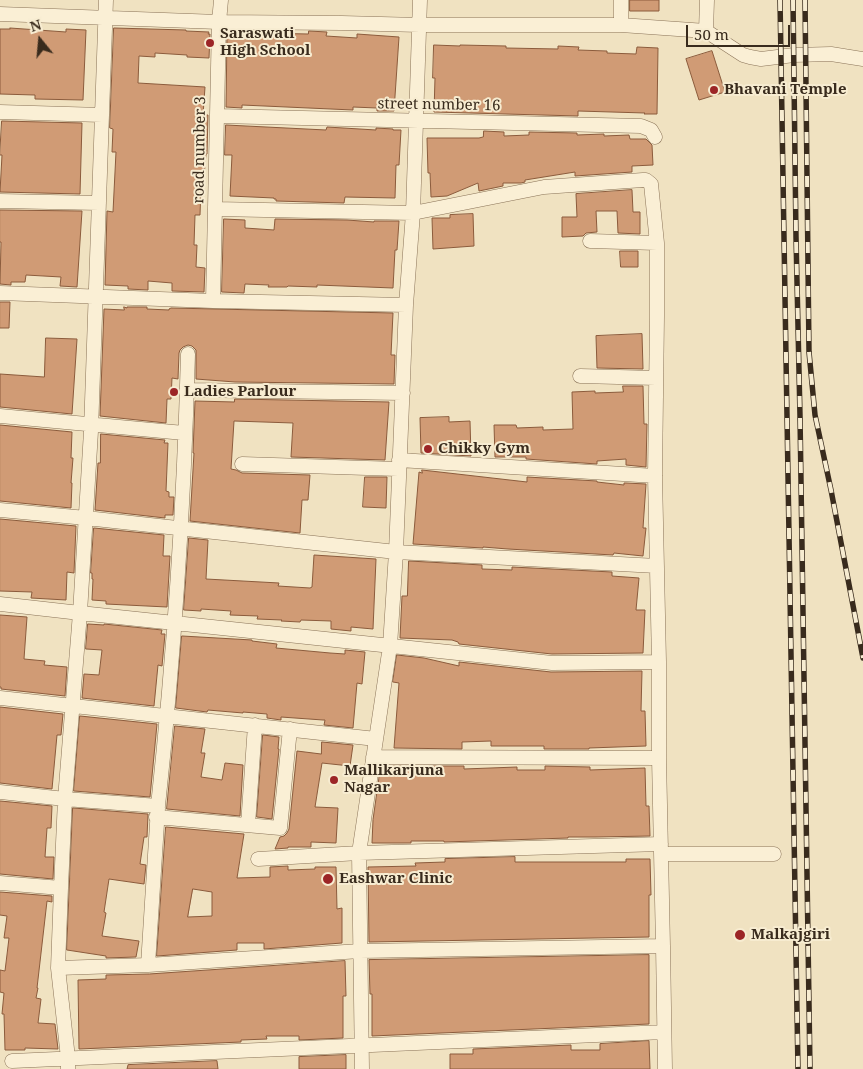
<!DOCTYPE html>
<style>
body{margin:0}
#map{position:relative;width:863px;height:1069px;overflow:hidden;background:#f0e2c1;font-family:"Noto Serif",serif}
canvas{display:block}
.north{position:absolute;left:15px;top:15px;width:50px;height:50px;-webkit-text-stroke:4px #f7ecd1;paint-order:stroke;rotate:343deg;font-size:14px;font-weight:700;line-height:20px;text-align:center;color:#392b1d}
.north::after{content:'';display:block;margin:auto;width:18px;height:22px;background:#392b1d;clip-path:polygon(50% 0,100% 100%,50% 72%,0 100%)}
.scale{position:absolute;left:686px;top:25px;width:104px;height:22px;box-sizing:border-box;border:2px solid #392b1d;border-top:0;padding-left:6px;font-size:15px;line-height:18px;white-space:nowrap;color:#392b1d;-webkit-text-stroke:4px #f7ecd1;paint-order:stroke}
</style>
<div id="map">
<canvas width="863" height="1069"></canvas>
<div class="north">N</div>
<div class="scale">50 m</div>
</div>
<script>
const c = document.querySelector('canvas').getContext('2d');
c.lineJoin = 'round';
function paint(path, color) { c.fillStyle = color; c.fill(path, 'evenodd'); }
function strokePath(path, color, width, dash) { c.strokeStyle = color; c.lineWidth = width; c.lineCap = dash ? 'butt' : 'round'; c.setLineDash(dash || []); c.stroke(path); }
function drawText(font, color, halo, rows, align = 'center') {
  c.font = font + ' "Noto Serif",serif'; c.lineWidth = 4; c.setLineDash([]); c.textBaseline = 'middle'; c.strokeStyle = halo; c.fillStyle = color; for (const [text, x, y, turn = 0] of rows) {
    c.save(); c.translate(x, y); c.rotate((+turn || 0) * Math.PI / 180); c.textAlign = isNaN(turn) ? turn : align; if (halo) c.strokeText(text, 0, 0); c.fillText(text, 0, 0); c.restore();
  }
}
const building = new Path2D(`
 M630,0H659V11H630Z
 M10,28L66,32V29L86,30L83,100L35,99V95L0,94V29H10Z
 M114,28L186,30V31L209,32L208,34H210L209,58L187,57V55L155,53V57L139,56L138,83L205,87L203,115H208L207,154H206L203,188H201L200,215H195L194,245H197L196,267L205,268L204,292L172,291V283L148,281V290L128,289V286L105,285L107,211L113,212L116,152H112L113,129L110,128Z
 M309,31L327,32L326,36L357,38V34L399,37L394,111H377V108L353,107V110L242,105V108L226,107L227,35L257,37V33L308,34Z
 M434,45L460,46V45L506,46V48L558,49V46L579,47L578,50L607,51V53L636,54L637,47L658,48L657,114H644L645,113L578,111V116L434,112L435,78H433Z
 M712,51L725,92L699,100L686,59Z
 M2,121L82,123L80,194L0,192L2,155H0Z
 M226,125L326,130L327,127L376,130V128L393,129V130H401L399,165H396L395,198L345,197L344,203L276,201V199H274V198L230,196L232,155H225Z
 M484,131L504,132V136L529,135V132L577,133V135L604,134V136L629,135L630,139H646L652,145L653,165L632,166V172L575,176V172L525,180V182L521,183H503V186L479,191L478,183L447,196L431,197L430,173H428L427,138H479L483,137Z
 M632,190L633,212H640V234L618,233L617,211H596L597,232L586,233L583,236L562,237V217H577L576,194Z
 M0,210L82,211L77,287L60,286L61,277L26,275L25,282H11V285L0,284L1,242H0Z
 M473,214L474,246L433,249L432,218H450V215Z
 M224,219L245,220V228L274,230L275,219L347,220L374,222V221H399L397,250H395L393,288L317,285V287L288,286L287,287H268L269,285L245,284L244,293L222,292Z
 M620,251H638V267H621Z
 M0,302H10L9,328H0Z
 M124,307L127,308V307H147V309L169,310V309L171,308L393,313L391,355H395L394,384L235,382L196,379V350L192,346L188,345L183,347L180,350L179,353L178,379L172,378L171,399H167L166,423L100,416L104,309L124,310Z
 M642,334L643,369L597,368L596,336Z
 M46,338L77,339L72,414L0,407V374L44,377Z
 M623,386H643L644,424H647L646,467L626,465V459L597,461V464L526,459V457H495L494,425H516L517,428L543,427V430L573,429L572,392L595,391V393L623,392Z
 M235,399L389,402L385,460L291,457L293,423L234,421L231,469L236,470L242,473L310,475L308,500H302L300,533L190,521L194,453H193L195,401L234,402Z
 M449,417V422L470,421L471,456L421,453L420,418Z
 M0,425L72,432L71,458H73L71,483H72L71,508L0,501Z
 M101,434L165,440L164,443H168L166,491L169,492V497H174L173,515H165V518L95,510L98,463H100Z
 M422,470L527,482V477L597,481V482L624,485V483H626L646,484L643,528H646L643,556L614,553L613,555L508,549L483,547V548L413,544L419,472L422,473Z
 M365,477H387L386,508L363,507Z
 M0,519L76,526L74,573L67,572L66,600L31,598L32,592L0,591Z
 M94,528L164,535L163,556H170L167,607L106,604V601L92,600L93,579H92V573H91Z
 M189,538L208,540L206,579L279,583L278,586L310,588L312,587L314,555L376,559L373,629L351,627V631L331,629V621L301,620L300,622L281,621L282,620L257,619L258,616L230,615L231,611L201,609V611L184,610Z
 M409,561L482,565V569L512,570V567L612,572V576L639,578L636,610H645L643,653L552,654L459,644L458,642L452,640L400,638L402,596H407Z
 M0,615L27,617L24,659L45,661L44,665L67,667L65,696L1,689V687H0Z
 M88,624L104,625V624L162,630L161,634H165L162,666L158,665L154,706L82,698L84,674L99,675L102,650L86,649Z
 M182,636L252,640V641L277,644L276,648L330,653L345,654V650L365,652L362,684L357,683L353,728L324,725L325,720H323L281,717V720L267,718V714L243,712V713L208,710L207,712L176,708Z
 M397,655L424,658L459,666V662L551,672L642,671L641,711H645L646,746L589,748V749H544V746H491V741L462,742V749L394,748L399,683L393,682Z
 M0,707L63,714L61,735H57L52,789L0,783Z
 M80,716L157,724L150,797L74,791Z
 M175,726L205,729L201,753H205L201,777L222,780L225,763L243,765L240,816L167,809Z
 M263,735L279,737L278,749H279L272,819L257,817Z
 M322,742L353,745L350,766L322,763L315,807L338,808L336,843L311,842V847H288V848L275,849L280,837L284,836L287,833L289,829L297,751L321,754Z
 M381,766H464V769L517,767V770H545V766L590,767V770L645,768L646,806H649L650,836L595,837H568V838L444,842V841H411V843H372L373,820Z
 M0,801L52,806L51,828H47L45,857H54L53,879L0,874Z
 M73,808L148,814L147,837H144L140,864L146,865L144,884L109,879L104,912L106,913L102,936L139,941L136,957L106,958V956L67,950Z
 M166,827L244,834L237,878L270,877V867L288,866V870L315,869V867H336L337,909L342,908V943L264,949V943H237V950L157,956ZM193,889L212,892V916L188,917Z
 M515,857V862H626V859H650L651,895H649V937L369,942L368,867L416,866L415,863L445,862V859Z
 M0,892L52,896V902L47,901L37,988H38L36,998L41,999L38,1023L55,1024L58,1049L25,1048V1050H5L4,1014H2L4,993L0,992V970L5,971L9,938H4L7,916L0,915Z
 M649,955V1024L372,1036V994H370L369,960Z
 M345,961L346,996H343V1038L299,1040V1036H266L267,1039L241,1040V1042L79,1049L78,980L106,979V975L149,974Z
 M649,1041L650,1069H450V1054H473V1049L571,1045V1050H600V1044Z
 M346,1055V1069H299V1057Z
 M217,1061L218,1069H127L128,1065Z`);
paint(building, '#d09b75');
strokePath(building, '#8b5b3c', 1);
const street = new Path2D(`
 M0,14L219,22L342,23L420,25H621L706,31L743,55L750,57L761,59L794,55L831,54L863,59
 M621,25V0
 M706,31L707,0
 M0,112L102,115
 M218,116L641,126L651,130L655,137
 M0,201L99,203
 M215,209L413,213L544,187L643,180H646L651,184L657,243V316L655,476L659,662V758L663,946L665,1069
 M590,241L657,243
 M0,293L213,301L406,305
 M213,301L219,22L221,0
 M580,376L656,378
 M187,390L403,393
 M0,416L184,433
 M399,460L655,476
 M242,464L398,469
 M0,510L86,518L396,552L657,566
 M0,604L80,613L552,663L659,662
 M0,698L376,739
 M373,757L659,758
 M0,792L65,799L158,806C174,656 184,505 188,354
 M156,817L280,828L290,729
 M248,825L255,725
 M661,854H774
 M258,859L359,853L661,844
 M0,883L61,888
 M148,965L158,808
 M58,968L148,965L360,951L663,946
 M12,1061L664,1032
 M68,1069V1058L58,968L61,888L65,799L80,613L91,431L106,0
 M362,1069L359,853L390,646L396,552L406,305L413,213L420,0`);
strokePath(street, '#8a7358', 15);
strokePath(street, '#faefd5', 14);
const rail = new Path2D(`
 M780,0L798,1069
 M793,0L796,237L800,416L810,1069
 M805,0L809,352L815,415L831,490L863,658`);
strokePath(rail, '#392b1d', 5.5);
strokePath(rail, '#f7ecd1', 4, [11]);
for (const [x, y, r, color] of [
 [210,43,5,"#9c2526"],
 [714,90,5,"#9c2526"],
 [174,392,5,"#9c2526"],
 [428,449,5,"#9c2526"],
 [334,780,5,"#9c2526"],
 [328,879,6,"#9c2526"],
 [740,935,6,"#9c2526"]
]) { const dot = new Path2D(); dot.arc(x, y, r, 0, 2 * Math.PI); c.fillStyle = color; c.fill(dot); strokePath(dot, '#f7ecd1', 2); }
drawText('bold 15px', '#392b1d', '#f7ecd1', [
 ["Saraswati",220,34],
 ["High School",220,51],
 ["Bhavani Temple",724,90],
 ["Ladies Parlour",184,392],
 ["Chikky Gym",438,449],
 ["Mallikarjuna",344,771],
 ["Nagar",344,788],
 ["Eashwar Clinic",339,879],
 ["Malkajgiri",751,935]
], 'left');
drawText('15px', '#392b1d', '#f7ecd1', [
 ["street number 16",439,105,1],
 ["road number 3",200,150,-89]
]);
</script>
